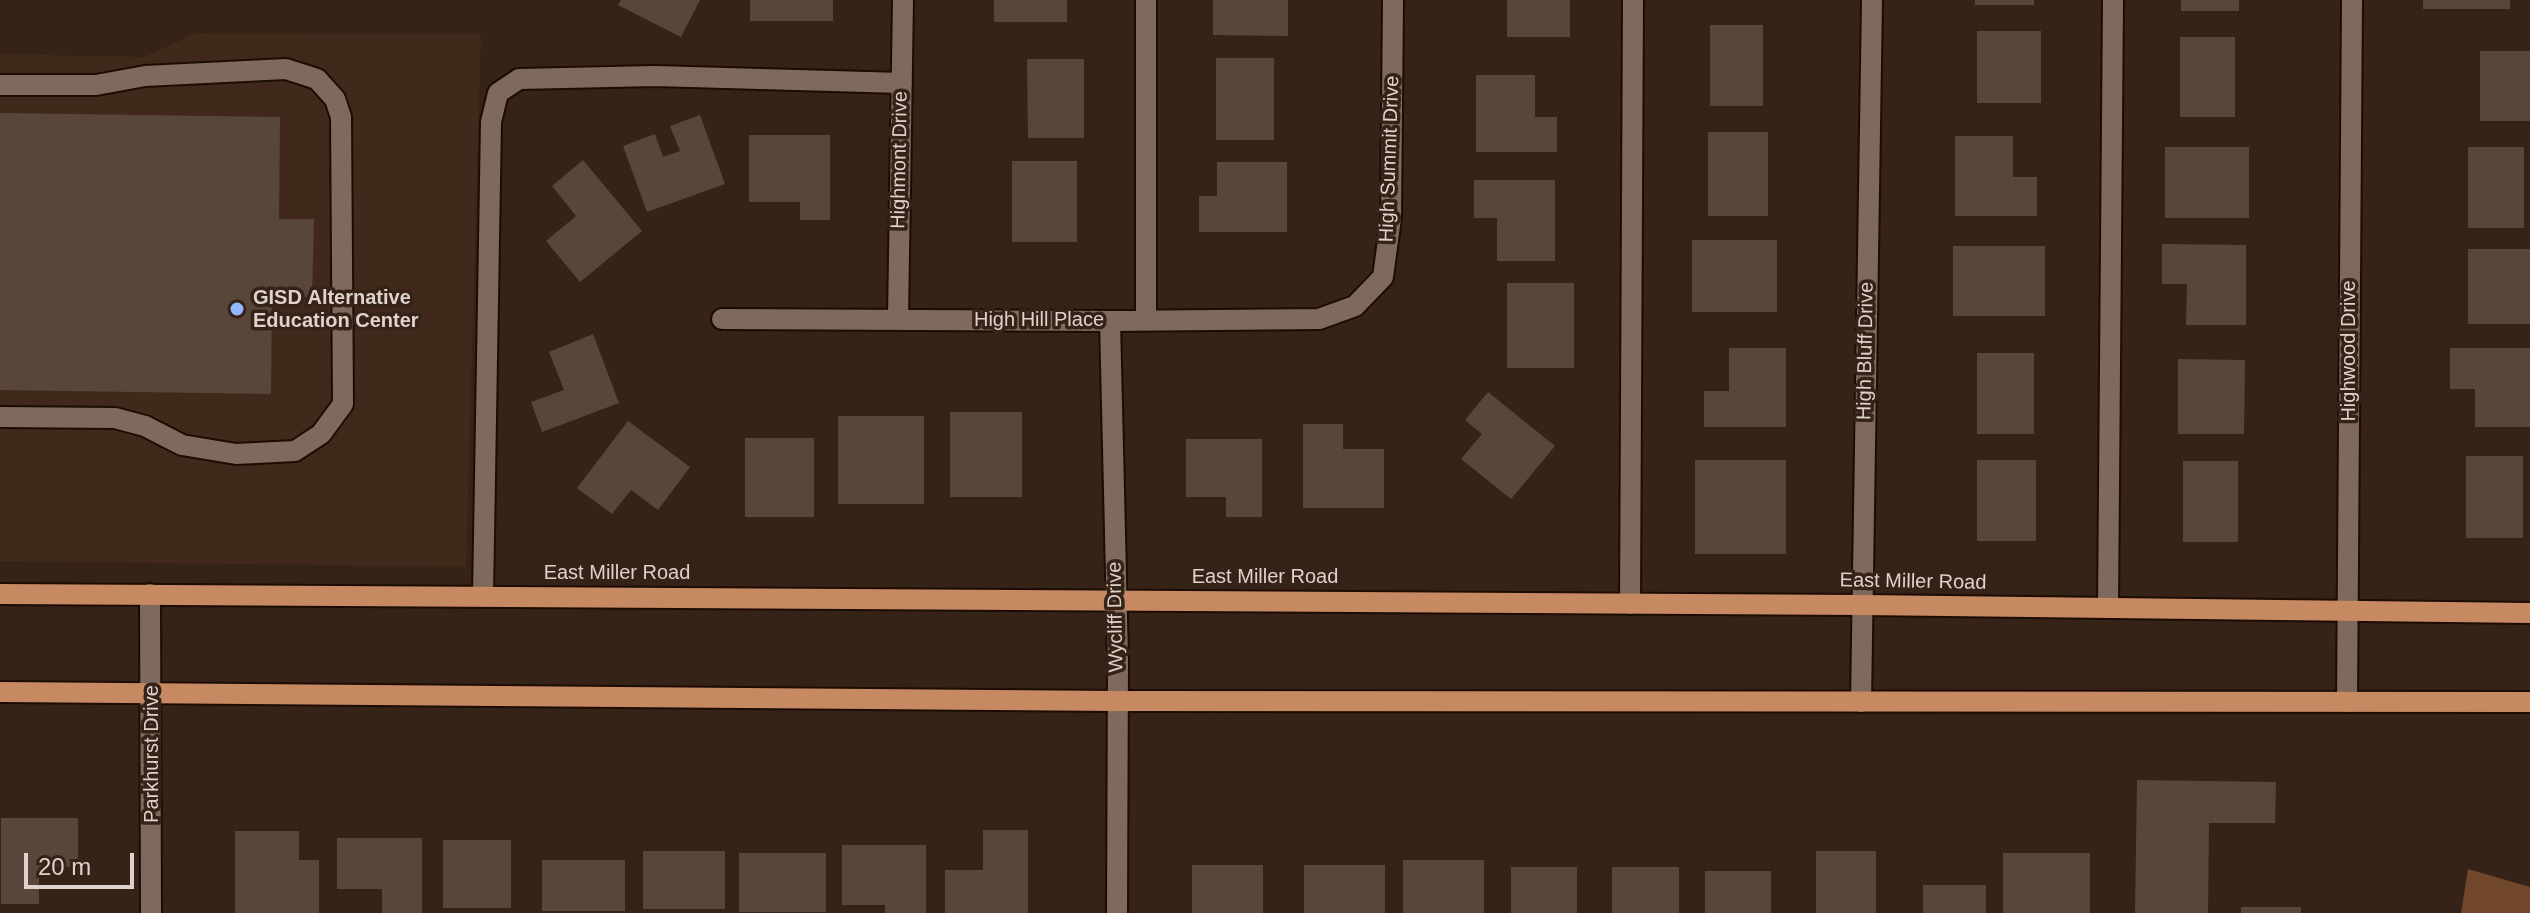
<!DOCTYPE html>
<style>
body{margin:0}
#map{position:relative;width:2530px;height:913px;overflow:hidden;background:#352318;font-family:Arial,sans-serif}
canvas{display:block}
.scale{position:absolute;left:24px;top:853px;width:110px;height:36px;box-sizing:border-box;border:4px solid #ded2cb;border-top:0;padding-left:10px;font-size:24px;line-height:28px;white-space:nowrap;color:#ded2cb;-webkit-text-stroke:6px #352318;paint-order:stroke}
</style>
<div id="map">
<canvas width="2530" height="913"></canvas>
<div class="scale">20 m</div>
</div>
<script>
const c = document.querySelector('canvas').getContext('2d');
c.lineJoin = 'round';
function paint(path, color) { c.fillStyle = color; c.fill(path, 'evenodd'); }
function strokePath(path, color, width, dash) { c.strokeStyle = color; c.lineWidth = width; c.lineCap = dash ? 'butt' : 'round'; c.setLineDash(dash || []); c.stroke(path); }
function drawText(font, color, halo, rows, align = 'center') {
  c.font = font + ' Arial,sans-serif'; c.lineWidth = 7; c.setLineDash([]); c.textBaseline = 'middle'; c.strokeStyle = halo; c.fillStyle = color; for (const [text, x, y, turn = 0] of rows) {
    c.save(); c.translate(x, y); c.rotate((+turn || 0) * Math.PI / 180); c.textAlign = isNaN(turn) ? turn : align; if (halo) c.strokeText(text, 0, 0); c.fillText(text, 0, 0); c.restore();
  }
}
paint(new Path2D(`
 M196,33L481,34L466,567L0,561V54L144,57Z`), '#40291a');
paint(new Path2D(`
 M2468,869L2530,887V913H2461Z`), '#72482d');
paint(new Path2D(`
 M621,0H700L681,37L618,5Z
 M750,0H833V21H750Z
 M994,0H1067V22H994Z
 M1213,0H1288V36L1213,35Z
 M1507,0H1570V37H1507Z
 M1975,0H2034V5H1975Z
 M2181,0H2239V11H2181Z
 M2423,0H2510V9H2423Z
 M1710,25H1763V106H1710Z
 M1977,31H2041V103H1977Z
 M2180,37H2235V117H2180Z
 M2480,51H2530V121H2480Z
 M1216,58H1274V140H1216Z
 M1027,59H1084V138H1028Z
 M1476,75H1535V117H1557V152H1476Z
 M0,113L280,117L279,219H314L312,297H272L271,394L0,390Z
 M700,115L725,184L647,212L623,146L655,134L663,157L680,151L670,126Z
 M1708,132H1768V216H1708Z
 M749,135H830V220H800V202H749Z
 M1955,136H2013V177H2037V216H1955Z
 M2165,147H2249V218H2165Z
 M2468,147H2524V228H2468Z
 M583,160L642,231L580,282L546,241L576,216L552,186Z
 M1012,161H1077V242H1012Z
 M1217,162H1287V232H1199V196H1217Z
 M1474,180H1555V261H1497V218H1474Z
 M1692,240H1777V312H1692Z
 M2162,244L2246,245V325H2186L2187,284H2162Z
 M1953,246H2045V316H1953Z
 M2468,249H2530V324H2468Z
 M1507,283H1574V368H1507Z
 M593,334L619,403L542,432L531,402L564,390L549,352Z
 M1729,348H1786V427H1704V391H1729Z
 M2450,348H2530V427H2475V389H2450Z
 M1977,353H2034V434H1977Z
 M2178,359L2245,360L2244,434H2178Z
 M1488,392L1555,446L1511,499L1461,459L1482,434L1465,420Z
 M950,412H1022V497H950Z
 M838,416H924V504H838Z
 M628,421L690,467L658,510L631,490L612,514L577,488Z
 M1303,424H1343V449H1384V508H1303Z
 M745,438H814V517H745Z
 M1186,439H1262V517H1226V497H1186Z
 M2466,456H2523V538H2466Z
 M1695,460H1786V554H1695Z
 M1977,460H2036V541H1977Z
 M2183,461H2238V542H2183Z
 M2137,780L2276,782L2275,823H2209L2208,913H2135Z
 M1,818H78V867H39V904H1Z
 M983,830H1028V913H945V870H983Z
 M235,831H299V860H319V913H235Z
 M337,838H422V913H382V889H337Z
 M443,840H511V908H443Z
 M842,845H926V913H885V905H842Z
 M643,851H725V909H643Z
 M1816,851H1876V913H1816Z
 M739,853H826V912H739Z
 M2003,853H2090V913H2003Z
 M542,860H625V911H542Z
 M1403,860H1484V913H1403Z
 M1192,865H1263V913H1192Z
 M1304,865H1385V913H1304Z
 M1511,867H1577V913H1511Z
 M1612,867H1679V913H1612Z
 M1705,871H1771V913H1705Z
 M1923,885H1986V913H1923Z
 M2241,907H2301V913H2241Z`), '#59463a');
const minor = new Path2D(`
 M0,85H96L145,76L286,69L317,79L335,99L341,117L343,404L321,434L295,451L236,454L182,445L145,426L115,418L0,417
 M722,319L1110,321L1319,319L1355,306L1383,277L1391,218L1393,0
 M898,319L903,0
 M1146,320V0
 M1110,321L1118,660L1117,913
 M150,594L151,913
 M483,596L491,122L498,93L519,79L655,76L902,83
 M1630,604L1633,0
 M2108,608L2113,0
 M1861,702L1872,0
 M2347,702L2352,0`);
const major = new Path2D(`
 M0,594L1862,605L2530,613
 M0,692L1117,701L2530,702`);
strokePath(minor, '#1c0c03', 24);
strokePath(major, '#1c0c03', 24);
strokePath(minor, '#7e695c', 20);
strokePath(major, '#c68961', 20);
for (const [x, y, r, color] of [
 [237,309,8,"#93b7fd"]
]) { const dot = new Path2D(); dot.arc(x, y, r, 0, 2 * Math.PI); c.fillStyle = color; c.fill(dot); strokePath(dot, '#352318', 3); }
drawText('20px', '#ded2cb', '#352318', [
 ["High Summit Drive",1390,159,-88],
 ["Highmont Drive",900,160,-89],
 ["High Hill Place",1039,320],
 ["High Bluff Drive",1866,351,-89],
 ["Highwood Drive",2349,351,-90],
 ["East Miller Road",617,573],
 ["East Miller Road",1265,577],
 ["East Miller Road",1913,582,1],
 ["Wycliff Drive",1116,617,-91],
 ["Parkhurst Drive",152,754,-90]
]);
drawText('bold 20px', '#ded2cb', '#352318', [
 ["GISD Alternative",253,298],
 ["Education Center",253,321]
], 'left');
</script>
